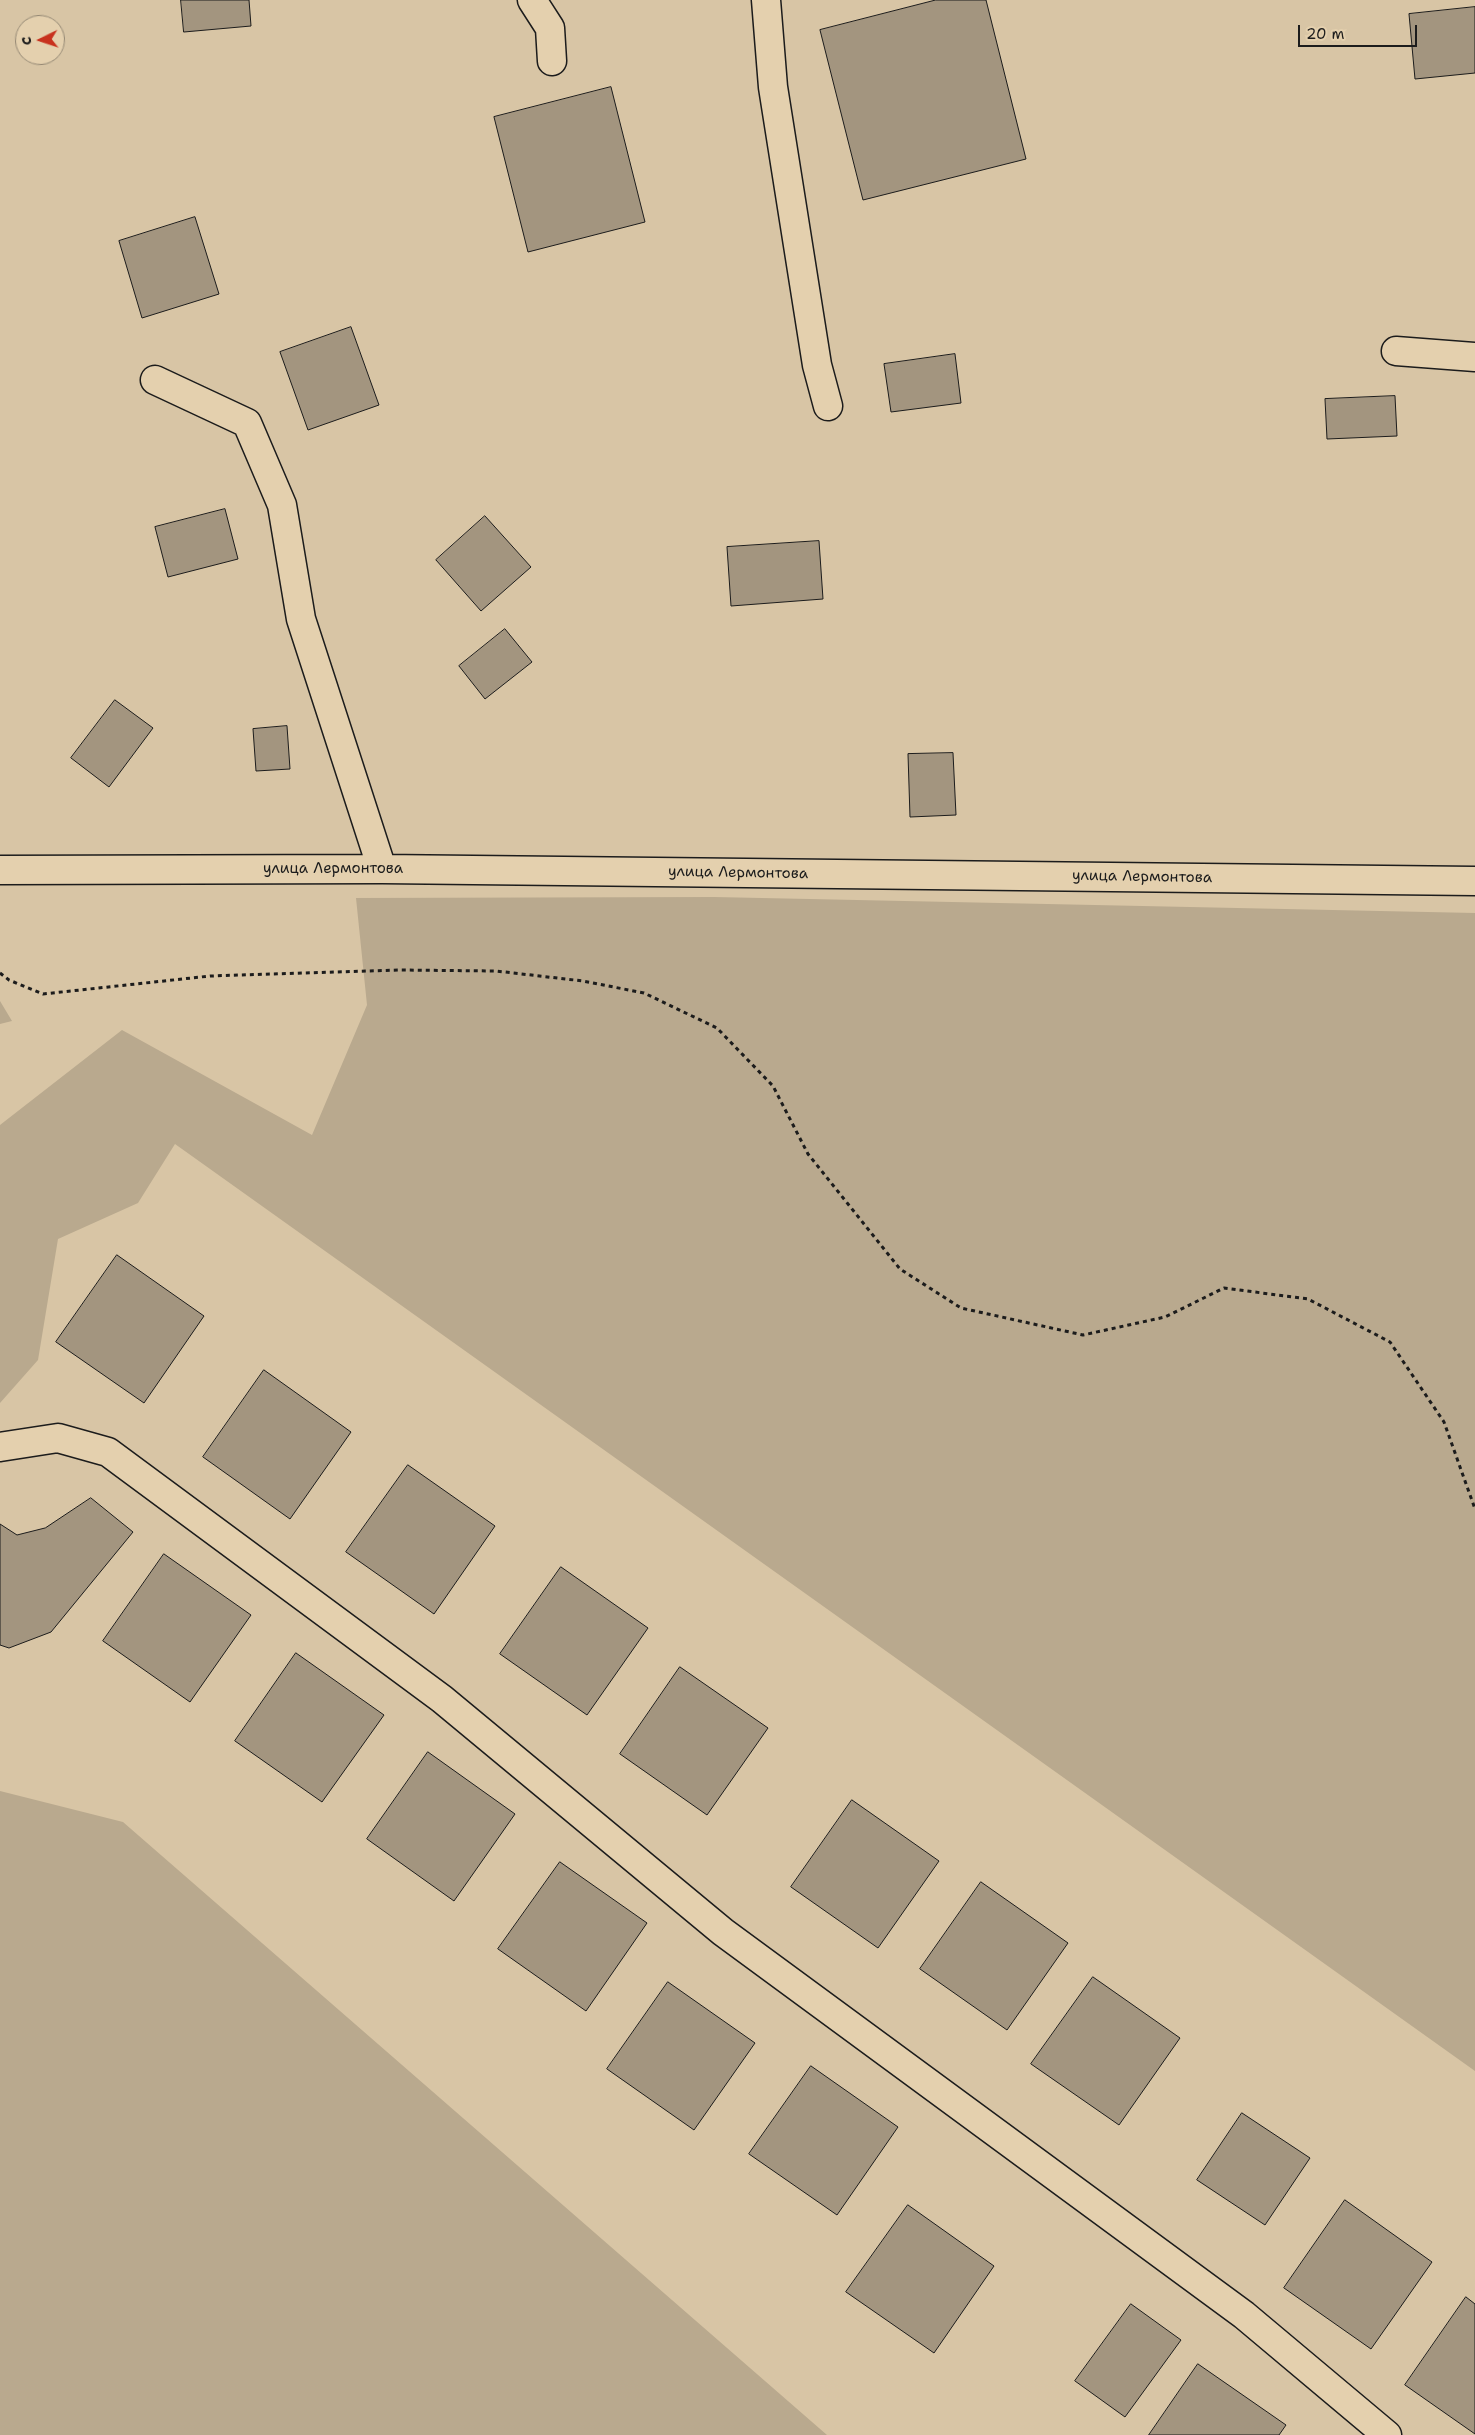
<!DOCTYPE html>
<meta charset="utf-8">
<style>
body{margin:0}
#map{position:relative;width:1475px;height:2435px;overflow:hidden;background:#d8c5a5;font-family:"Shantell Sans",sans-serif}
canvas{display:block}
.north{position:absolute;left:15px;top:15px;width:50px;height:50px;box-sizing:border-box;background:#e4d0ae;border:1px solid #948874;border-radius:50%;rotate:266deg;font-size:14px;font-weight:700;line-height:20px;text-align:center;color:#1c1c1c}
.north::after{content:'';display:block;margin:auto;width:18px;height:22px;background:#c8321e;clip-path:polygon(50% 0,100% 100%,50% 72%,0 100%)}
.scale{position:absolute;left:1298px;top:25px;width:119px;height:22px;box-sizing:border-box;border:2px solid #1c1c1c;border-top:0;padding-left:6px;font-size:15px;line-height:18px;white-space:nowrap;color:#1c1c1c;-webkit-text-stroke:4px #e4d0ae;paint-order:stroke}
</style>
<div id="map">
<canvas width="1475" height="2435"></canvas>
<div class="north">С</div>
<div class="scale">20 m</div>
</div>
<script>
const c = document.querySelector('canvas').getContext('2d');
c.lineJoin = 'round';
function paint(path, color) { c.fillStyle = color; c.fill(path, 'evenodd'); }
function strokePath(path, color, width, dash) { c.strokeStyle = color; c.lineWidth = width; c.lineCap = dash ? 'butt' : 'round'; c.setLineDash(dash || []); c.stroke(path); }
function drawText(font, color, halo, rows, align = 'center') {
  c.font = font + ' "Shantell Sans",sans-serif'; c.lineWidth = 4; c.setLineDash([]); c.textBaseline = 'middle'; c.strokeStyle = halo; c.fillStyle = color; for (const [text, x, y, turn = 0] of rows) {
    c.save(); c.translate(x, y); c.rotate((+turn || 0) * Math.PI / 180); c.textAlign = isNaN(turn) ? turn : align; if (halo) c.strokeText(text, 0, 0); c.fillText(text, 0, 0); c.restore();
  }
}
paint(new Path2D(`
 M714,897L1475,913V2071L175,1144L138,1203L58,1239L38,1360L0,1403V1125L122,1030L312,1135L367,1005L356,898Z
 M0,1001L12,1021L0,1024Z
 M0,1791L123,1822L827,2435H0Z`), '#b9a98e');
const building = new Path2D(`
 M181,0H249L251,26L184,32Z
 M936,0H986L1026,159L863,200L820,30Z
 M1475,7V73L1415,79L1409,14Z
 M611,87L645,222L528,252L494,117Z
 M195,217L219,294L142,318L119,241Z
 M351,327L379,405L308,430L280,352Z
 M955,354L961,403L891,412L884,364Z
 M1395,396L1397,436L1327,439L1325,399Z
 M225,509L238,559L168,577L155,527Z
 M485,516L531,567L481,611L436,560Z
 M819,541L823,599L731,606L727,547Z
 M505,629L532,662L485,699L459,666Z
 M115,700L153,728L109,787L71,758Z
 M287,726L290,769L256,771L253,729Z
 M953,753L956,815L910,817L908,754Z
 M117,1255L204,1316L144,1403L56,1342Z
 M264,1370L351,1432L290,1519L203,1457Z
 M408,1465L495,1526L434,1614L346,1552Z
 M91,1498L133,1532L51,1632L9,1648L0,1645V1524L17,1535L45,1528Z
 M164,1554L251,1615L190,1702L103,1641Z
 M561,1567L648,1628L587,1715L500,1654Z
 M296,1653L384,1715L322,1802L235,1741Z
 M680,1667L768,1728L707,1815L620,1754Z
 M428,1752L515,1814L454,1901L367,1839Z
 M852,1800L939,1861L878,1948L791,1887Z
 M560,1862L647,1923L586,2011L498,1949Z
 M981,1882L1068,1943L1007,2030L920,1969Z
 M1093,1977L1180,2038L1119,2125L1031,2064Z
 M668,1982L755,2043L694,2130L607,2069Z
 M811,2066L898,2127L837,2215L749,2154Z
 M1242,2113L1310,2158L1265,2225L1197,2180Z
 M1345,2200L1432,2262L1371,2349L1284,2288Z
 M908,2205L994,2266L934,2353L846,2292Z
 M1466,2297L1475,2304V2434L1405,2385Z
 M1131,2304L1181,2340L1125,2417L1075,2381Z
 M1198,2364L1286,2425L1279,2435H1149Z`);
paint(building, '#a3957f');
strokePath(building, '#1c1c1c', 1);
const minor = new Path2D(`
 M532,0L550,28L552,61
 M766,0L773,87L817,365L828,406
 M1396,351L1475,357
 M155,380L247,423L282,505L301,619L382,869
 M0,870L382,869L1475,881
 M0,1447L58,1438L108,1452L442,1699L723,1932L1244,2315L1387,2435`);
strokePath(minor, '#1c1c1c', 31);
strokePath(new Path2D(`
 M0,973L9,980L43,994L210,976L398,970L496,971L583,981L644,993L717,1028L773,1086L808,1154L900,1269L961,1308L1083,1335L1165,1317L1224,1288L1308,1299L1390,1342L1444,1422L1475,1509`), '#1c1c1c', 3, [4, 4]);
strokePath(minor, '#e4d0ae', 28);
drawText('15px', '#1c1c1c', '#e4d0ae', [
 ["улица Лермонтова",333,869],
 ["улица Лермонтова",738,873,1],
 ["улица Лермонтова",1142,877,1]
]);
</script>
